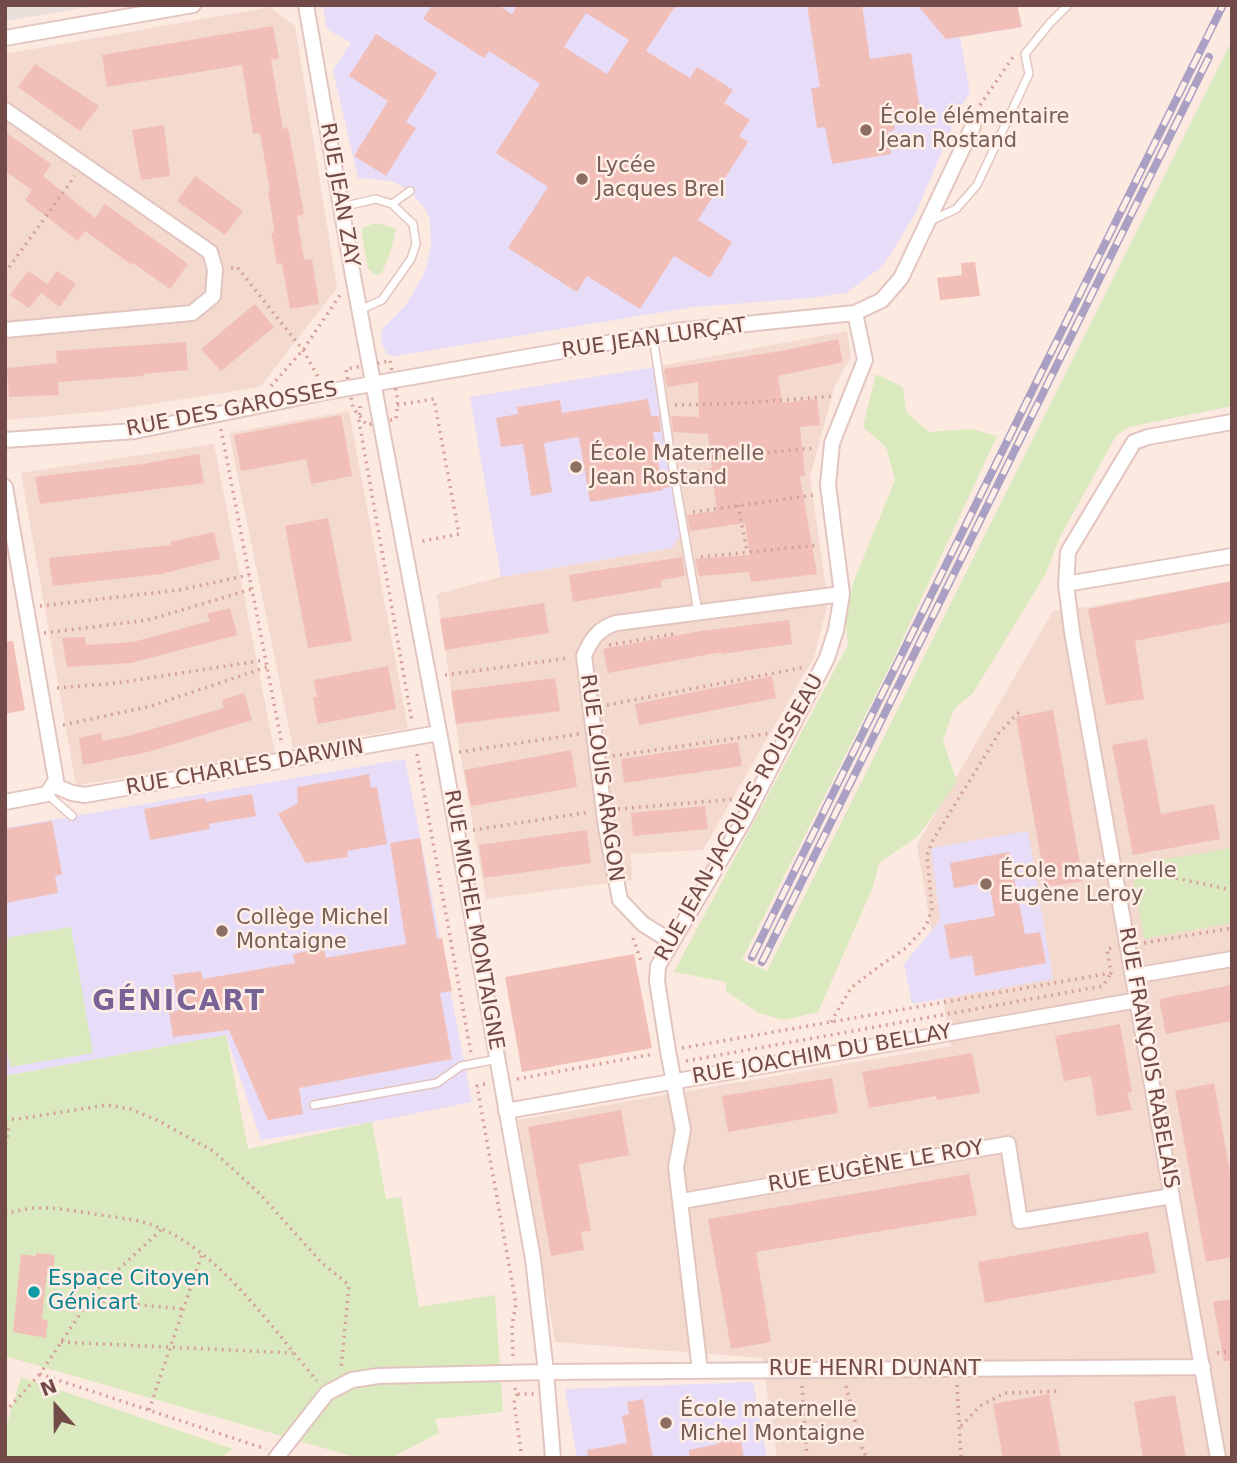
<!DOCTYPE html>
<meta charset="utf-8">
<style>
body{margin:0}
#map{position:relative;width:1237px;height:1463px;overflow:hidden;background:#fce9e0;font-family:"DejaVu Sans",sans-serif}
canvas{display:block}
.frame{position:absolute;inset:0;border:7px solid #724b48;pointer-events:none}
.north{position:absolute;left:21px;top:1372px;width:70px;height:70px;-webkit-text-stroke:5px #ffeee5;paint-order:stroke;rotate:339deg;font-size:19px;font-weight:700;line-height:28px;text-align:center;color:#724b48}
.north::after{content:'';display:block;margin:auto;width:24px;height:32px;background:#724b48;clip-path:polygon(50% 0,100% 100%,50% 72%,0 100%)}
</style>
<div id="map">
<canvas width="1237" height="1463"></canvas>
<div class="frame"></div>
<div class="north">N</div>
</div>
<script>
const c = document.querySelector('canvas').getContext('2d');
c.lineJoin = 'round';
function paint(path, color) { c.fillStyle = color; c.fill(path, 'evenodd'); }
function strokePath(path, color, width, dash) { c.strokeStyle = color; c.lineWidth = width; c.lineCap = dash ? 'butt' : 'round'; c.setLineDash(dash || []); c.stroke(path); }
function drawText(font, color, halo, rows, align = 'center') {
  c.font = font + ' "DejaVu Sans",sans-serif'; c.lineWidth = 5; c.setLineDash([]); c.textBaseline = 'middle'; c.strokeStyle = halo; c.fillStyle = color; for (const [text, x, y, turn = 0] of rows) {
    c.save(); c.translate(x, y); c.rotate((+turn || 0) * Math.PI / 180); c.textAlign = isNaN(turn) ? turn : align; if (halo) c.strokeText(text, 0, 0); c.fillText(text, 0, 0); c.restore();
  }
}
paint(new Path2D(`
 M270,7L295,26L337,288L260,387L106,411L5,420V54Z
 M847,331L851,357L835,385L810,477L828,602L814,657L703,850L631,854L632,880L486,899L460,752L437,594L501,577L672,548L655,367Z
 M349,411L408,728L293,748L229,433Z
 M214,444L275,754L76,785L21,473Z
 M1232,581V1458H777L762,1358L555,1342L518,1120L951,1046L917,845L1053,611L1088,607Z`), '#f3d9ce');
paint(new Path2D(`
 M5,5H101L5,21Z`), '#eadedb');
paint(new Path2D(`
 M323,5H1017L1022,27L960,37L970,92L960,108L916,213L883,266L846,293L810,298L694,307L396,356L388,355L383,347L381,336L383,328L405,306L424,274L431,247L430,219L426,210L410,191L392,181L358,178L333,70L351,43L327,29Z
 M655,367L680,536L672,548L501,577L470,397Z
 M405,759L472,1102L372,1122L261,1140L226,1035L5,1076V828Z
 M1028,831L1053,979L912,1004L904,964L940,920L931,848Z
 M753,1382L767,1458H577L565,1389Z`), '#e7ddf8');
paint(new Path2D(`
 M1232,40V406L1129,427L1116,436L1060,537L1045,575L973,693L954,709L943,741L957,782L918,836L879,863L873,887L818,1012L784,1020L759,1013L726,991V982L674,972L848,645L845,618L853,583L895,480L886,447L863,427L876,374L903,387L906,412L929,432L971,429L997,436L892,662L742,960L767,971Z
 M375,223L396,228L392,247L382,273L376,275L368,269L362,236V228Z
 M1232,848V923L1144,939L1131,865Z
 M71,927L93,1053L10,1067L5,1039V938Z
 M226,1035L248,1149L372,1122L386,1199L401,1197L419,1307L495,1295L503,1412L435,1419L439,1433L390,1458H358L5,1356V1076Z
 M21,1377L233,1449L220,1458H5V1431Z`), '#dbe9bf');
paint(new Path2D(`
 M432,5H498L512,14L518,5H676L646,51L690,78L697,67L733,90L724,103L750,120L739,136L748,142L698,220L732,242L710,278L674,256L640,309L587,276L577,292L508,248L548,187L496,153L540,84L489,51L484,58L423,19ZM586,13L629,40L607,74L564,47Z
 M807,5H862L870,59L911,53L920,110L893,114L895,130L888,132L891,154L832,164L825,127L817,128L811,88L820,87Z
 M917,5H1017L1022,27L946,39Z
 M273,26L279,58L271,60L283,129L288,128L304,214L297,216L304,260L312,259L319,304L290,309L282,263L277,264L271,231L275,234L268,191H270L260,133L253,134L242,65L107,87L102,55Z
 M376,34L437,73L406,122L416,128L386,176L354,156L388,101L349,76Z
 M35,64L99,106L80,131L18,87Z
 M164,125L170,176L141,180L132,130Z
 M5,132L51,164L43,176L95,218L105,204L188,264L170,289L133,263L132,265L85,231L78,241L25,200L32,190L5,171Z
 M195,176L243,211L225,235L177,201Z
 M975,262L980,296L940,300L937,278L962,275L961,263Z
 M28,271L47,284L57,271L76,284L60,307L41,293L29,308L10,295Z
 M255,304L274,327L221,371L201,349Z
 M838,339L843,362L778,376L782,403L817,399L820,425L800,427L805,476L800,477L817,574L751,582L749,572L699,576L695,559L750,555L745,523L690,531L687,515L717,511L713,483L682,486L680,472L712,468L708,434L673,432L671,416L699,417L698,382L667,387L664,369L781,351Z
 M186,342L188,370L143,374L144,376L58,382L59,395L9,397L7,368L57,363L56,351Z
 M648,399L651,416H659L661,432H653L660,473H668L670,487L663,488V490L590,502L579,437L544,443L552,492L531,496L523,444L501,447L496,418L518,414L517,407L560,400L562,413Z
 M341,415L352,476L311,484L306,459L241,471L234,435Z
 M199,454L204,483L40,504L35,477L143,464Z
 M328,518L352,641L308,648L285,526Z
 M214,532L220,559L161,574L53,586L49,558L171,545L170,542Z
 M682,557L685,576L661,580L662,587L573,602L569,575Z
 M1232,581V622L1135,641L1144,699L1106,705L1088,609Z
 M544,603L549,633L445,650L440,619Z
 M230,608L237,635L131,663L67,667L62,638L85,637L86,645L133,642L210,621L207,614Z
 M789,620L792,644L722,654V652L608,673L603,649L701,631Z
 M13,641L25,710L5,714V642Z
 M388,666L396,709L318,724L313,697H317L314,680Z
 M772,676L776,698L639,725L635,704Z
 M555,678L560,711L456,724L451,691Z
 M244,693L252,720L148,752L83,765L79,738L101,733L102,741L132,735L224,708L222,700Z
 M1053,710L1083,881L1046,887L1016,717Z
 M1147,739L1161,814L1214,804L1220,839L1133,855L1112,745Z
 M738,742L742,766L624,783L621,759Z
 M571,750L577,787L471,806L464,770Z
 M369,774L371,788L377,787L387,844L347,851L348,857L306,863L278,814L298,803L297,787Z
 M252,794L256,816L209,824L210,829L150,840L144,809L205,798L206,802Z
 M705,806L708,829L633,836L631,813Z
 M52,821L62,874L55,876L58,893L5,903V829Z
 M587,830L591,863L484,878L479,845Z
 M420,838L437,939L442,938L452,991L440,993L452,1059L299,1088L303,1114L268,1120L229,1030L173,1037L169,1012L179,1010L173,975L201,971L203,979L295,963L293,954L324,948L326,958L406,944L390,843Z
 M1009,852L1025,934L1040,932L1046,963L975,976L972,955L950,959L944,925L995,916L989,882L954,888L950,863Z
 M634,954L652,1048L522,1072L505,977Z
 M1232,985V1021L1166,1034L1159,999Z
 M1120,1024L1132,1092L1127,1093L1132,1110L1097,1116L1091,1076L1064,1081L1055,1036Z
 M972,1053L980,1093L937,1100L936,1096L869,1108L862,1072Z
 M832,1078L838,1113L728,1132L722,1096Z
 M1214,1083L1232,1184V1257L1206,1262L1175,1091Z
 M621,1110L629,1155L579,1164L591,1231L581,1232L584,1250L551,1256L528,1127Z
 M969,1174L977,1215L756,1252L771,1342L731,1349L708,1219Z
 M1148,1232L1156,1273L985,1303L978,1262Z
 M36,1253L55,1255L53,1274H47L42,1319L48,1320L46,1338L13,1332L21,1254L36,1256Z
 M1232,1299V1361H1224L1213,1302Z
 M1049,1394L1061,1458H1003L993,1404Z
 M1175,1395L1186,1458H1143L1134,1402Z
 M643,1399L653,1458H588L587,1450L627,1443L622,1416L629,1414L627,1402Z
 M740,1435L744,1458H689V1450L718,1444L717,1439Z`), '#f1bfb7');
const lane = new Path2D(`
 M392,204L410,191
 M341,207L376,199L392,204L413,224L416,244L411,259L382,300L360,310
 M930,221L956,209L977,185L1029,74L1025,54L1050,23L1068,5
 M653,336L670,451L698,612
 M47,794L72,816
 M314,1105L437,1083L461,1066L498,1059`);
const street = new Path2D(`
 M306,5L353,276L443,753L533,1259L546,1372L553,1458
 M5,38L193,5
 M5,110L210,252L215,269L213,296L192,313L5,330
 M5,440L135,431L326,392L676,331L855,313L882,300L901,278L973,126
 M5,487L56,780L47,794L5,802
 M1066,584L1232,556
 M53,785L72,793L85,795L439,733
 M672,942L643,924L620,900L606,827L584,656C591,639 598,629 616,623L842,594
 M1133,976L1232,959
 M506,1111L1138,1000
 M682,1201L1008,1144L1020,1221L1172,1196
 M700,1371L676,1167L683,1130L668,1051L657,981L658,966L744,820L827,658L836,630L842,594L828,485L832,443L865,360L855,313
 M276,1458L327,1393L352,1380L378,1376L546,1372L1203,1367
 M1218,1458L1072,632L1066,584L1068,552L1134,442L1148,437L1232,422`);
strokePath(lane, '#e2c5bf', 10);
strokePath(street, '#e2c5bf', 18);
strokePath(new Path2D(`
 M976,111L1013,57
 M231,268L237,267L303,350L318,377
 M5,273L75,176
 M390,361L398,401L396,419L367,425L353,408L346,369Z
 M271,386L303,350L340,295
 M397,405L434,399L459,534L418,542
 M675,405L744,403L835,396
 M360,406L359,421L412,722
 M221,429L282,745
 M684,460L816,448
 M738,505L747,551
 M693,512L814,495
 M701,557L819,545
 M40,606L179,590L249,575
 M44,633L148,620L252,589
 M609,645L674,634
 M445,675L569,658
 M57,688L117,683L265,660
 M607,705L806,667
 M63,725L151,706L267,667
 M459,752L579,734
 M417,754L471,1053
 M613,756L772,733
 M618,809L736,799
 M473,830L590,812
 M1128,868L1232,890
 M633,938L642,964
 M1144,943L1232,928
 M831,1022L851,988L877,968L906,948L926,926L932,909L927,855L933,840L999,733L1020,711
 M682,1048L1111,973L1107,949L1112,948
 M686,1061L1103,986L1111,973
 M517,1079L654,1054
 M485,1084L477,1086L516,1304L512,1325L513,1359
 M5,1119H18L107,1105L130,1109L157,1120L213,1151L260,1194L321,1262L349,1285L341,1369
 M5,1123L9,1127L5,1146
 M5,1215C33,1203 61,1209 89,1213C109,1217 133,1218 152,1225C218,1248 272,1328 317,1381
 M161,1230L96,1290L40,1374L266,1449
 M89,1300L183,1309
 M61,1342L293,1353
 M1217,1353L1232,1351
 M957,1385L961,1458
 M802,1386L807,1458
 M846,1386L862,1448L867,1458
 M515,1388L517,1394H534
 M517,1394L514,1403L522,1458
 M149,1410L202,1254
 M5,1412L40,1374
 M961,1426L980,1406L1005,1393L1060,1391`), '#d5a29b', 3.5, [2, 5]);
strokePath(lane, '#fff', 7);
strokePath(street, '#fff', 14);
const rail = new Path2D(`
 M752,957L1223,5
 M762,962L1209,57`);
strokePath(rail, '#a9a0c4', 8);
strokePath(rail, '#ffeee5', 5, [16]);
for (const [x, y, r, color] of [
 [866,130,7,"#8d6e63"],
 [582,179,7,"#8d6e63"],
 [576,467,7,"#8d6e63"],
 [986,884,7,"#8d6e63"],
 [222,931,7,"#8d6e63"],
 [34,1292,7,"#0f9aa8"],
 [666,1423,7,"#8d6e63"]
]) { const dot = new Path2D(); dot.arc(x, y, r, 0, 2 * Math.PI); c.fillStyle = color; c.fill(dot); strokePath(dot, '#ffeee5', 2.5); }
drawText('21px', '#785e54', '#ffeee5', [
 ["École élémentaire",880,118],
 ["Jean Rostand",880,142],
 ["Lycée",596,167],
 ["Jacques Brel",596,191],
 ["École Maternelle",590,455],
 ["Jean Rostand",590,479],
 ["École maternelle",1000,872],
 ["Eugène Leroy",1000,896],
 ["Collège Michel",236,919],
 ["Montaigne",236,943],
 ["École maternelle",680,1411],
 ["Michel Montaigne",680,1435]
], 'left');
drawText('21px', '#724b48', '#ffeee5', [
 ["RUE JEAN ZAY",339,195,80],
 ["RUE JEAN LURÇAT",654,339,-8],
 ["RUE DES GAROSSES",232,410,-11],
 ["RUE CHARLES DARWIN",245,768,-10],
 ["RUE LOUIS ARAGON",601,778,82],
 ["RUE JEAN-JACQUES ROUSSEAU",740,818,-61],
 ["RUE MICHEL MONTAIGNE",473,920,80],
 ["RUE JOACHIM DU BELLAY",822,1055,-10],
 ["RUE FRANÇOIS RABELAIS",1148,1058,80],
 ["RUE EUGÈNE LE ROY",876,1167,-10],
 ["RUE HENRI DUNANT",875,1370]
]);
drawText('21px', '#0d838f', '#ffeee5', [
 ["Espace Citoyen",48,1280],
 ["Génicart",48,1304]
], 'left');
c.letterSpacing = '2px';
drawText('bold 28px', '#776396', '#ffeee5', [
 ["GÉNICART",179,1003]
]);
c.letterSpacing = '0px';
</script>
